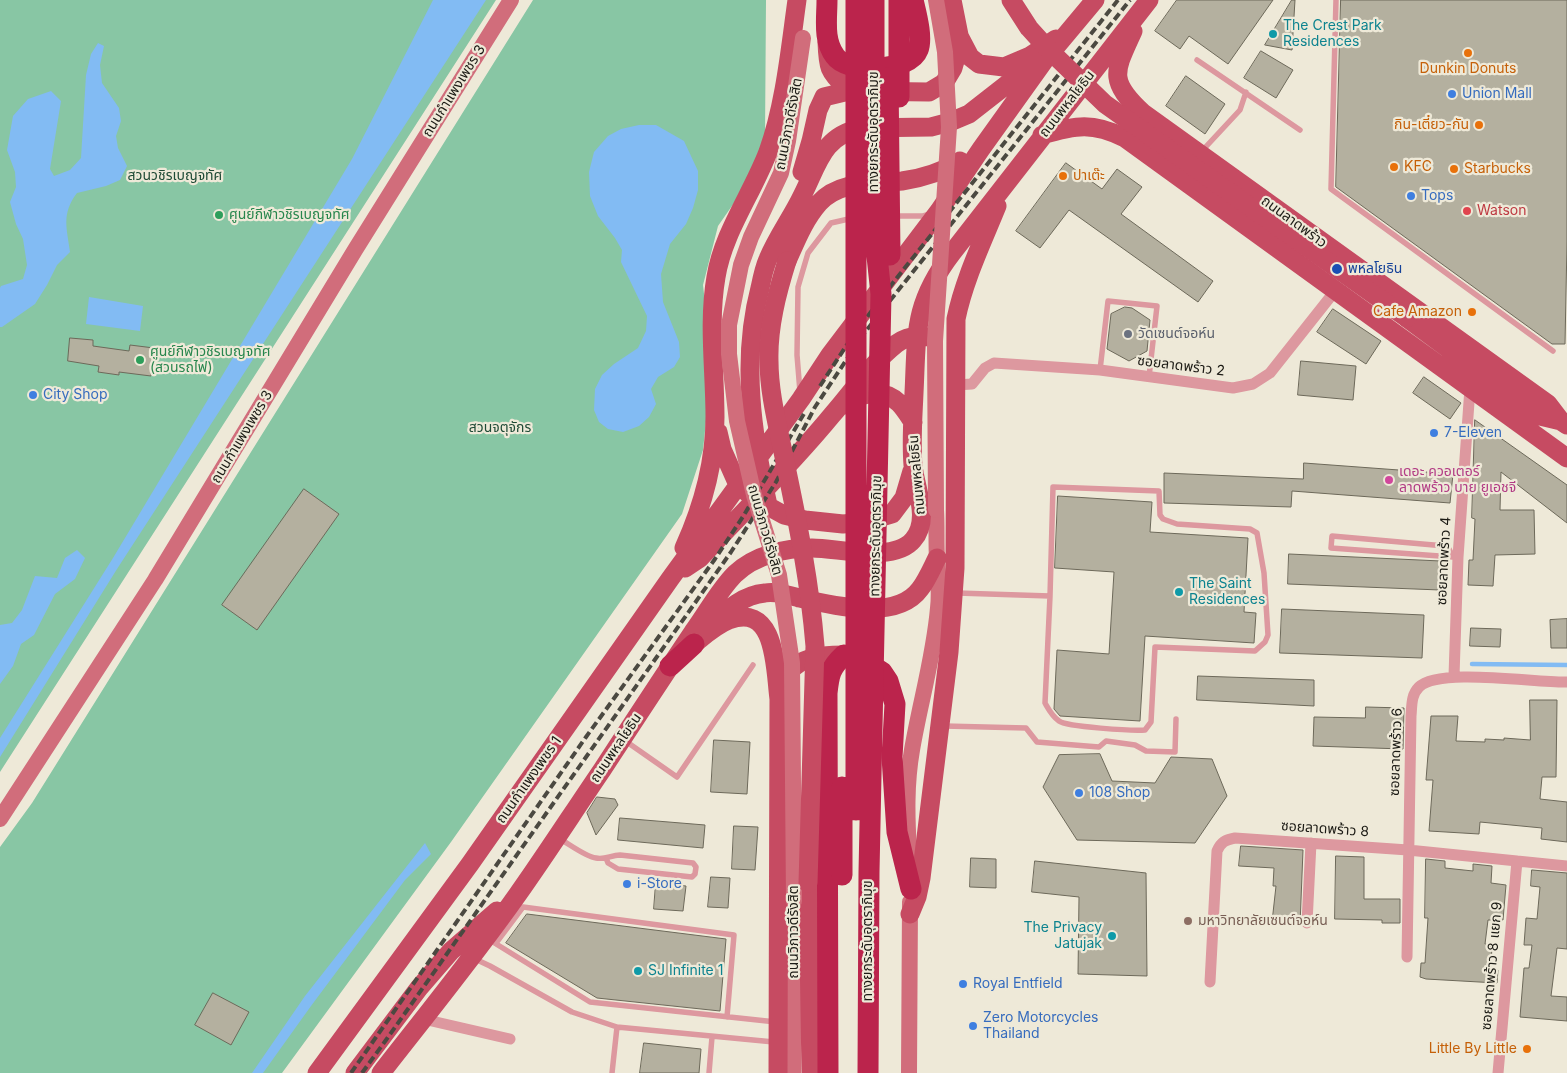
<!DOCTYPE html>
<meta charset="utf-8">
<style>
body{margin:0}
canvas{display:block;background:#eee9d8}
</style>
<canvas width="1567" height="1073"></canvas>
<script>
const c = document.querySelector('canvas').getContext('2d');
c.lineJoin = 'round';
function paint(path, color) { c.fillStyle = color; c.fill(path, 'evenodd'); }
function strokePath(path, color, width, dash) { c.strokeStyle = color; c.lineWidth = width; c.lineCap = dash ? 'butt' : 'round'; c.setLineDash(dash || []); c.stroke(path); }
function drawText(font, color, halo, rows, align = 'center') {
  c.font = font + ' Inter,"Noto Sans Thai",sans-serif'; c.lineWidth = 4.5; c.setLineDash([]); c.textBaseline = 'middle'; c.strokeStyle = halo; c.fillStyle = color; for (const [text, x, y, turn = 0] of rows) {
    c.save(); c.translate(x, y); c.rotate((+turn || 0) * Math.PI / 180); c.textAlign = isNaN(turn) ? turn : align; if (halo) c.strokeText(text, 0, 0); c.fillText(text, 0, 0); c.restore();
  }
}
paint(new Path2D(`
 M0,0H496L0,772Z
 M533,0H766L765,138L750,180L718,226L703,285L712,364L703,450L682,514L451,842L282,1073H0V847L32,803Z`), '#88c6a4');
paint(new Path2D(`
 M433,0H486L117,569L0,757V738L113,558L352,159Z
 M98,43L104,46L100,65L102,83L119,108L121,121L116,136L118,148L127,166L120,180L106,186L77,193C61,214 67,228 70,252L57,265L47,285L35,304L2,327H0V288L1,286L23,279L27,265L23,239L16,224L10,202L16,187L15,172L7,150L13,116L28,99L51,91L61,101L50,169L54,176L70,170L81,158L86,75L91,54Z
 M639,125H656L684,141L698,171V190L693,208L686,224L670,244L661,274L663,302L679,342L680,357L674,367L658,377L651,389L656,404L649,417L639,426L623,432L608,429L599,422L594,410L595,389L602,375L614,364L638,348L646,331L647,316L621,262L622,250L615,238L598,216L590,196L589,172L594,152L608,136L621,129Z
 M89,297L143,306L140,331L86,324Z
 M77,550L85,558L75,579L55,594L34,635L21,644L13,666L0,684V625L12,623L22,610L35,576L57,578L65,558Z
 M425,843L431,854L405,880L311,1006L263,1073H252L305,996Z`), '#82bbf3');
strokePath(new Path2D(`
 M1472,664L1567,665`), '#82bbf3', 4.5);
const building = new Path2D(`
 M1177,0H1273L1228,64L1189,36L1180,49L1155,31Z
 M1292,0H1295L1292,50L1265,45Z
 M1341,0H1567V242L1565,344H1552L1336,187Z
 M1261,51L1293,70L1276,98L1244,78Z
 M1186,76L1225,104L1205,134L1166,106Z
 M1066,163L1102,189L1117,169L1142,187L1121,214L1213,281L1198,302L1069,210L1040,248L1016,231Z
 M1125,307L1132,308L1150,320L1147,351L1129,361L1107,349L1111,314Z
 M1333,309L1381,341L1366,364L1317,332Z
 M70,338L93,340V346L129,351L130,345L154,348L151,376L119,372V375L98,372L99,366L68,361Z
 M1301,361L1356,366L1353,400L1298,395Z
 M1424,377L1461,403L1450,419L1413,393Z
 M1475,420L1567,485V523L1501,472L1500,510H1534L1535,554L1495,555L1493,586L1468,585L1469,560H1473L1475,519L1472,518Z
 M1304,463L1453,474L1450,503L1292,491L1291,507L1164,503V473L1303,479Z
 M304,489L339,514L257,630L222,605Z
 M1058,496L1152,502L1150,532L1248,538L1244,612L1256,613L1254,643L1145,636L1140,721L1060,716L1054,709L1057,650L1109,654L1114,572L1055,568Z
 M1289,554L1441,561L1440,590L1288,584Z
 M1282,609L1424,615L1422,658L1280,653Z
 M1567,619V648H1551L1550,620Z
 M1471,628L1501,629L1500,647L1470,646Z
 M1198,676L1314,680V706L1197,700Z
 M1530,700H1557L1556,777H1542L1540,799L1567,802V842L1541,839L1542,828L1480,822L1479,834L1429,831L1433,780H1426L1431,716H1458L1456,741L1485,742V739L1504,740V738L1530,740Z
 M1366,707L1404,708L1403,749L1313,746L1314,717L1365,718Z
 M714,740L750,742L747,794L711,792Z
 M1100,754L1112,781L1155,783L1171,757L1212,759L1227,796L1195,843L1077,840L1043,787L1059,755Z
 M597,797L615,799L618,805L596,835L587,813Z
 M620,818L705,825L703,848L618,840Z
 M734,826L758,827L755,870L732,869Z
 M1241,846L1303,850L1300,925L1272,922L1276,886H1273L1274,868L1239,866Z
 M1336,856L1364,857V899H1400V923H1382V920L1335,919Z
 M971,858L996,859V888L970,887Z
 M1426,859L1445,861V868L1473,871V864L1492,866L1491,883L1506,885L1503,920H1488L1485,944L1492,945L1491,969L1498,970L1497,983L1426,979L1420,977L1421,963H1425L1428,918H1425Z
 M1035,861L1146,873L1147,976L1078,974L1079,897L1032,892Z
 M1532,870L1567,873V949L1557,948L1551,996L1567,997V1021L1520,1017L1524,968H1529L1532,945H1524L1526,918L1537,919L1540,887L1531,886Z
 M711,877L730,878L728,908L708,907Z
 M656,883L686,886L683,911L654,909Z
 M527,914L726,939L720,1011L597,998L506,943Z
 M213,993L249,1012L231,1045L195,1025Z
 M644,1043L701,1049L699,1073H640Z`);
paint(building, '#b4b09f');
strokePath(building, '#6d695a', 1);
strokePath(new Path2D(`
 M1336,0L1331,189L1553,351
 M1197,60L1300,130
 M1201,152L1240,110L1246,92
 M894,216H923L930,214
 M1100,370L1108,301L1157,306L1149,377
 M800,392L797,355L798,287L808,253L831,223L853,218
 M1453,557L1449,549L1445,546L1332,536L1331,548L1453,557H1458
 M957,593L1050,596L1053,487L1159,491L1160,515L1163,519L1177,524L1250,529L1257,533L1264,573L1268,635L1265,642L1255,651L1155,647L1151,722L1145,730C1133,731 1067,727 1059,721C1052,716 1049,710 1045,703L1050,596
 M944,726L1026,728L1037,742L1099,747L1106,741L1135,745L1146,751L1175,752L1176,719
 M624,740L677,777L753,665
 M560,839C569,844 586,857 596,858C605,860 611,855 620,855L693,863L696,867L695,874L692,877L618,869L608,863L606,858
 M493,942L590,1002L776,1022
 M496,943L523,907L734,935L727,1017
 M473,958L490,966L572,1012L617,1027L774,1042
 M612,1073L617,1027
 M709,1073L712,1037`), '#dd989f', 5.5);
strokePath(new Path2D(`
 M956,385L972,384L985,368L994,363L1100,370L1233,388L1253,384L1270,373L1335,291
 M1454,676L1458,557L1470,388
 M1307,923L1311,843
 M1407,957L1411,716C1412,705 1411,695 1419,687C1439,667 1536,683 1567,682
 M1210,982L1217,851C1221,842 1225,840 1235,838L1408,850L1567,866
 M423,1019L510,1039
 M1498,1073L1517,861`), '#dd989f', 11);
strokePath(new Path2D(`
 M0,819L155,580L355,250L511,0
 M909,852C907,818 906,784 912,750C920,703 934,656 938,608C940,592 938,576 937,559C936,543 937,526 936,510
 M793,1073L794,901
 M909,1073L910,902`), '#d16d7b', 16);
strokePath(new Path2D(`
 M1133,31C1115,71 1107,80 1143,113L1548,404L1561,421L1567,425
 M959,36L970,57L979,64L1004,67L1030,56L1056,39
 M827,42C828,71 829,70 849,91
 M1042,135C1076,125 1093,122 1125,138L1567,458
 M802,172L811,141L818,110L824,97L849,91L929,92L944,83L953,68L957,54L959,35L952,0
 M787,261C796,241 804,220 819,203C840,180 874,184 902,181C923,178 942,172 960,161
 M1407,318L1540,416L1561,421
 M845,405C861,392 883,388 899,403C904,408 909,416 913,422
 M718,432L722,449L738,485L755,499L784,515L805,520L843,524L865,522L892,514L904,498L912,471
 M768,505C752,434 741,360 760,288C762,278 764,268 768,259C777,237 792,217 802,196C818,165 822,136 861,128L931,127L950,122L969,114L1010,82L1037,66
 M684,548C702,508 715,462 715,417C715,370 708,323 716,277C723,233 752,194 768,152C785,104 790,50 797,0
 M685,568L700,558C744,511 791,465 832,415C853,391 870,365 896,344C905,337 916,335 928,337
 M713,624C728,609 743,595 765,593C776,591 788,595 799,598C833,605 896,622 920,589C927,580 932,568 937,558
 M694,644C705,635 716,625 729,620C777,602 775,670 779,699L778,1073
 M785,681C792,657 822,655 844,655
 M808,883L811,1073
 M910,914L917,897L921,878L949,652L955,568L956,319C964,280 982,243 997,206
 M317,1073L470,864L670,579L801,399L830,355L939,211L981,149L1044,61L1095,0
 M355,1073L419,988L451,951L497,911
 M381,1073C427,1014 475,955 518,894C547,853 574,811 602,770C632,724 662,678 693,632C707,613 719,590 735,574C755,555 785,548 812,548C839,548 894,563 913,540C931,520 915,488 913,465C911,441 913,417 914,393C917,333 913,304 952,253L1149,0`), '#c64b62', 19);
strokePath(new Path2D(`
 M827,0C827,19 823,40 835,56C847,74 910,72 918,50C923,38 916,13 913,0
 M670,666L694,644
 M828,1073L827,693C829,675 830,668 844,655L860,658L882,672L888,681L895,704L892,757L897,832L911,889`), '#bb244c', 21);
strokePath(new Path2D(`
 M820,386L852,337L892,284L1118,0
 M351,1073L586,737L715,559L744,515L805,412
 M362,1073L386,1040L731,552L776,482L815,407L865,332L1130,0`), '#4b4941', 4, [8, 4]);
strokePath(new Path2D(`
 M936,0L945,52L949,127L935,341L936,510
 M794,901L792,663L779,575L754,495L737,421L729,354V325L741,265L751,237L781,173L788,141L803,38`), '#d16d7b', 16);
strokePath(new Path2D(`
 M1011,0L1029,28L1048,49L1105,104L1407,318
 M787,261C777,293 768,327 769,361C769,395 779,430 785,462C798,523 810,584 815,646L808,883`), '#c64b62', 19);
strokePath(new Path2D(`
 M888,78L890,255
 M899,97V0
 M856,810V0
 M842,875V787
 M868,1073L869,872L881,294L874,228V0`), '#bb244c', 21);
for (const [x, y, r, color] of [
 [1273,34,5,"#0f9aa8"],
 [1468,53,5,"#e8710a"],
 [1452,94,5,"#3f7fe0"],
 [1479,125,5,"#e8710a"],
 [1394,167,5,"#e8710a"],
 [1454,169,5,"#e8710a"],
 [1063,176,5,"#e8710a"],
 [1411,196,5,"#3f7fe0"],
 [1467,211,5,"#e0444e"],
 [219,215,5,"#2e9e5b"],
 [1337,269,6,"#1a4fb4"],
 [1472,312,5,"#e8710a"],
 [1128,334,5,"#6b7280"],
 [140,360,5,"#2e9e5b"],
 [33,395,5,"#3f7fe0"],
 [1434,433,5,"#3f7fe0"],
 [1389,480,5,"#d1479c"],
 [1179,592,5,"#0f9aa8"],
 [1079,793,5,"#3f7fe0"],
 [627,884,5,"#3f7fe0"],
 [1188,921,5,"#8d6e63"],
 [1112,936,5,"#0f9aa8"],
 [638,971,5,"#0f9aa8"],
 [963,984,5,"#3f7fe0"],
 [973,1026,5,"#3f7fe0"],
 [1527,1049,5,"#e8710a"]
]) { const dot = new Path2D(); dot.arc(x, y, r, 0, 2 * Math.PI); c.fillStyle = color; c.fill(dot); strokePath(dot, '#eee9d8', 2); }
drawText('14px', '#0d838f', '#eee9d8', [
 ["The Crest Park",1283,26],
 ["Residences",1283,42],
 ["The Saint",1189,584],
 ["Residences",1189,600],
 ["The Privacy",1102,928,"right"],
 ["Jatujak",1102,944,"right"],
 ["SJ Infinite 1",648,971]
], 'left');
drawText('14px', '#c56008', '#eee9d8', [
 ["Dunkin Donuts",1468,69,"center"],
 ["กิน-เตี๋ยว-กัน",1469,125],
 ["KFC",1404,167,"left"],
 ["Starbucks",1464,169,"left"],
 ["ปาเต๊ะ",1073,176,"left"],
 ["Cafe Amazon",1462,312],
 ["Little By Little",1517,1049]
], 'right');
drawText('14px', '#1b1a14', '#eee9d8', [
 ["ถนนกำแพงเพชร 3",454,91,-58],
 ["ถนนพหลโยธิน",1067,104,-52],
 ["ถนนวิภาวดีรังสิต",789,124,-79],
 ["ทางยกระดับอุตราภิมุข",874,132,-90],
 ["ถนนลาดพร้าว",1294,222,36],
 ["ซอยลาดพร้าว 2",1181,366,7],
 ["ถนนกำแพงเพชร 3",242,437,-59],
 ["ถนนพหลโยธิน",917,475,-95],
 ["ถนนวิภาวดีรังสิต",765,530,74],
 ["ทางยกระดับอุตราภิมุข",876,536,-89],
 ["ซอยลาดพร้าว 4",1444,561,-87],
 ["ถนนพหลโยธิน",616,748,-56],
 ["ซอยลาดพร้าว 6",1396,752,-88],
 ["ถนนกำแพงเพชร 1",529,780,-55],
 ["ซอยลาดพร้าว 8",1325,829,4],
 ["ถนนวิภาวดีรังสิต",794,932,-90],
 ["ทางยกระดับอุตราภิมุข",868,941,-90],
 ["ซอยลาดพร้าว 8 แยก 9",1492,966,-85]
]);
drawText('14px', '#366cbe', '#eee9d8', [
 ["Union Mall",1462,94],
 ["Tops",1421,196],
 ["City Shop",43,395],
 ["7-Eleven",1444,433],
 ["108 Shop",1089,793],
 ["i-Store",637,884],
 ["Royal Entfield",973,984],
 ["Zero Motorcycles",983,1018],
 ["Thailand",983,1034]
], 'left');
drawText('14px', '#1e4a35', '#eee9d8', [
 ["สวนวชิรเบญจทัศ",175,176],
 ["สวนจตุจักร",500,428]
]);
drawText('14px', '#be3a42', '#eee9d8', [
 ["Watson",1477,211]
], 'left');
drawText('14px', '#27864d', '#eee9d8', [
 ["ศูนย์กีฬาวชิรเบญจทัศ",229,215],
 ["ศูนย์กีฬาวชิรเบญจทัศ",150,352],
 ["(สวนรถไฟ)",150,368]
], 'left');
drawText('14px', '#164399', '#eee9d8', [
 ["พหลโยธิน",1348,269]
], 'left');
drawText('14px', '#5b616d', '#eee9d8', [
 ["วัดเซนต์จอห์น",1138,334]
], 'left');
drawText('14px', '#b23c85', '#eee9d8', [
 ["เดอะ ควอเตอร์",1399,472],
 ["ลาดพร้าว บาย ยูเอชจี",1399,488]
], 'left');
drawText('14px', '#785e54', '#eee9d8', [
 ["มหาวิทยาลัยเซนต์จอห์น",1198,921]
], 'left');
</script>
